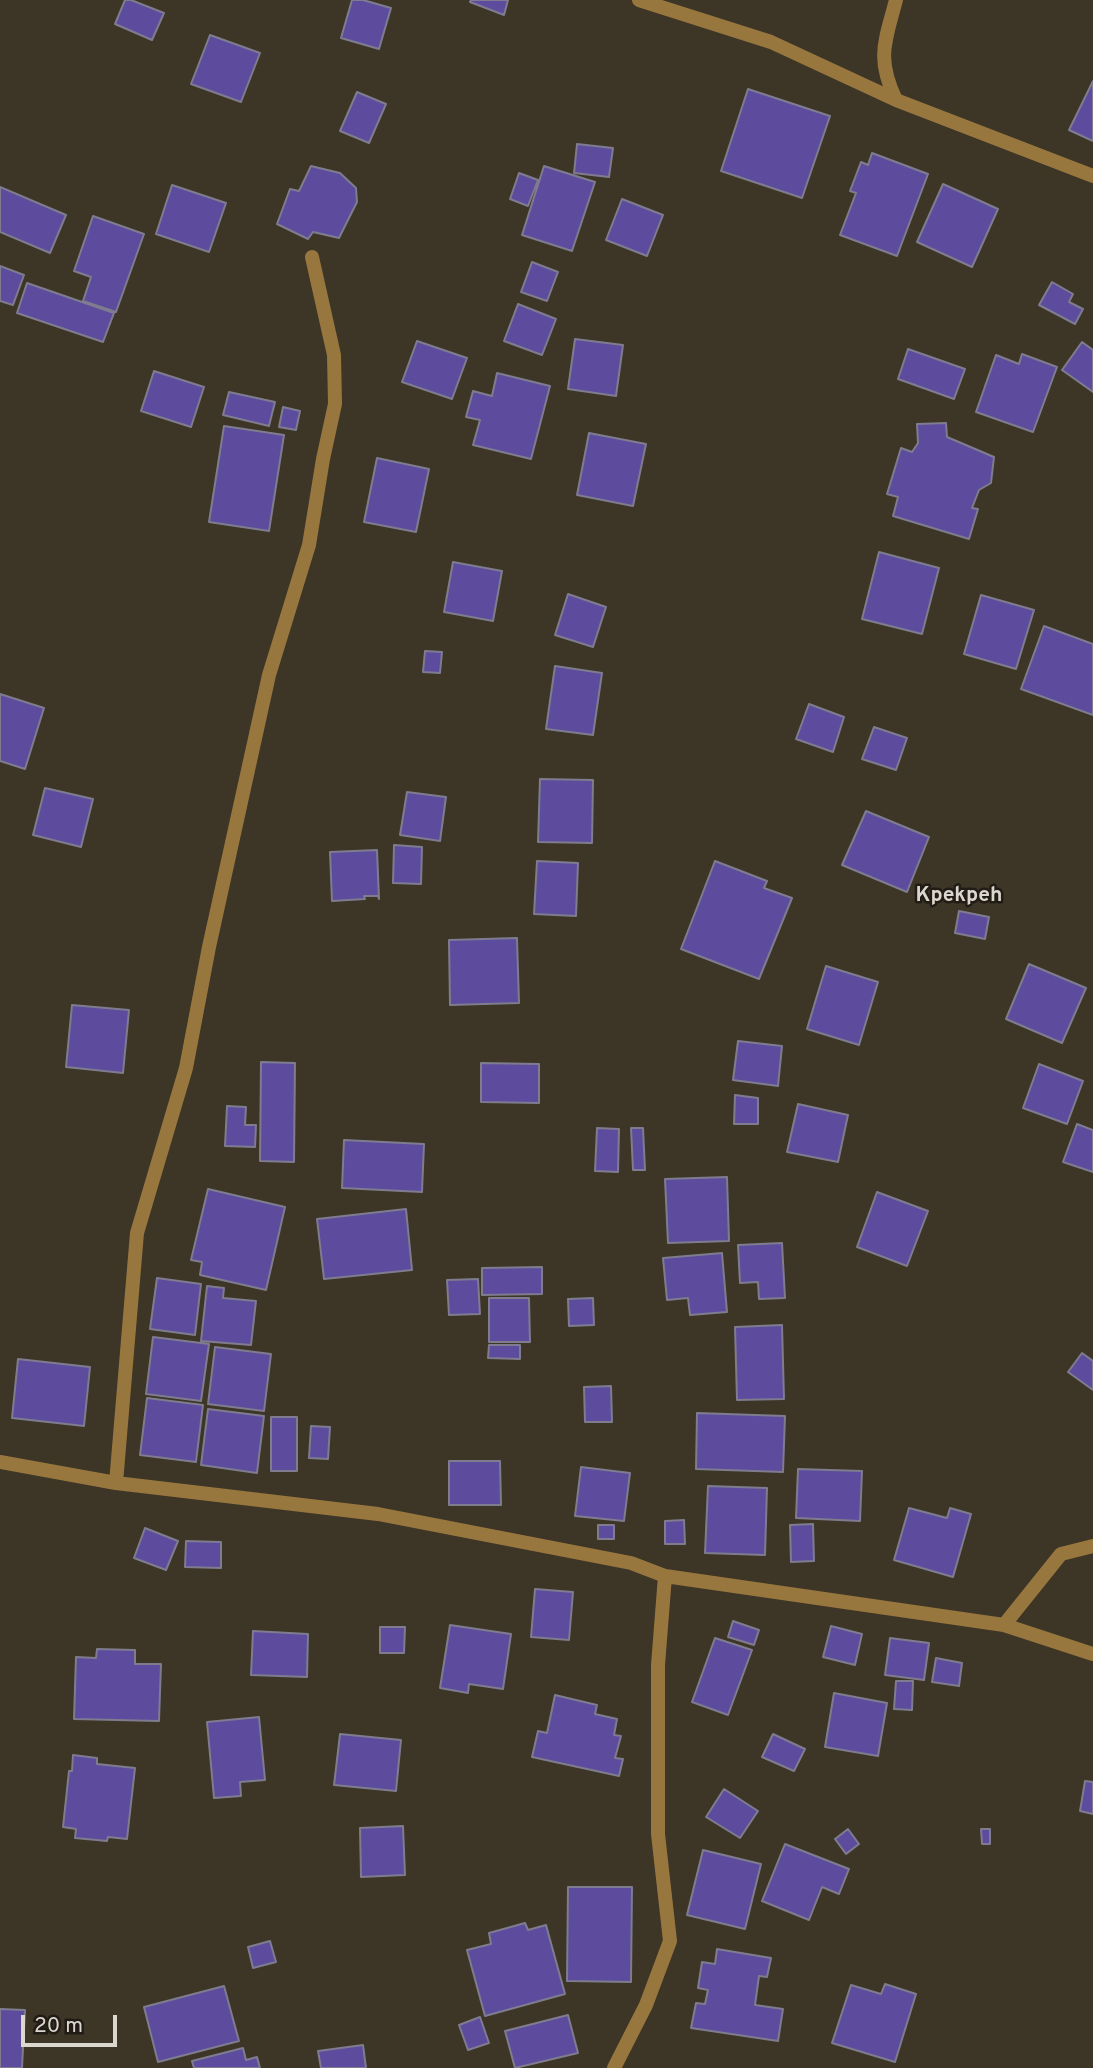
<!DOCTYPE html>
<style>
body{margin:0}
#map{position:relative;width:1093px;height:2068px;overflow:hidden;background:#3d3526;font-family:Overpass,sans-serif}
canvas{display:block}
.scale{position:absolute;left:21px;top:2015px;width:96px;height:32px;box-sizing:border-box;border:4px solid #dcd7ce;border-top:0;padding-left:9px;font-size:21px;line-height:24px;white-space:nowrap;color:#dcd7ce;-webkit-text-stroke:5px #211d16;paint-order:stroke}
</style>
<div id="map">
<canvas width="1093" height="2068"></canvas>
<div class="scale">20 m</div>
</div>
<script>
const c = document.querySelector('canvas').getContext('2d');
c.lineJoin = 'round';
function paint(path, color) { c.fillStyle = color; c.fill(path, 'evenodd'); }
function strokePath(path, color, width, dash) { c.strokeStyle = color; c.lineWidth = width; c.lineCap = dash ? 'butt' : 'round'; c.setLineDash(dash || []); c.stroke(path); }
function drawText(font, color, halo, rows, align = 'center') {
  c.font = font + ' Overpass,sans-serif'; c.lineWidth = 5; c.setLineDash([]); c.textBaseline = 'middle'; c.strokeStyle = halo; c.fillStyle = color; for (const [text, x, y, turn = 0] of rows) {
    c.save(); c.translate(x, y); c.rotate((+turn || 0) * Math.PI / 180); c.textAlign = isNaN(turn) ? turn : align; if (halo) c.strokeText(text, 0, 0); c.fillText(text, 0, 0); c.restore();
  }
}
const building = new Path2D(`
 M125,0H131L164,13L152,40L115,24Z
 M352,0H363L391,8L379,49L341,38Z
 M471,0H508L504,15L470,2Z
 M210,35L260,53L241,102L191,84Z
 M1093,81V141L1069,130Z
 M748,89L830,116L802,198L721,171Z
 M357,92L386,104L369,143L340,131Z
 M577,144L613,148L609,177L574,173Z
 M872,153L928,174L897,256L840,235L856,193L850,191L861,162L868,165Z
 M311,166L340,173L356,188L357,202L339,238L313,232L308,239L277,224L290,189L299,191Z
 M544,166L595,182L572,251L522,235Z
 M519,173L538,180L528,206L510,199Z
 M943,184L998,209L972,267L917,242Z
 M172,185L226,203L209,252L156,234Z
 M0,187L66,215L50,253L0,232Z
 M622,199L663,215L647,256L606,240Z
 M93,216L144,234L116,312L83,301L91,277L74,271Z
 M532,262L558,272L547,301L521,292Z
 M0,266L24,275L13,305L0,301Z
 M1052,282L1073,294L1069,302L1083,309L1075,324L1039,305Z
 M27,283L114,313L103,342L17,313Z
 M518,304L556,319L542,355L504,341Z
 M575,339L623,345L616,396L568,389Z
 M417,341L467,358L452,399L402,382Z
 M1082,342L1093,350V392L1062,370Z
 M908,349L965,369L954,399L898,379Z
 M1022,354L1057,367L1033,432L976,412L996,355L1019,364Z
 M154,371L204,387L191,427L141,411Z
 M497,373L550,386L531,459L473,445L480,420L466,417L473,391L492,396Z
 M229,392L275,402L269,426L223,415Z
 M283,407L300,411L296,430L279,427Z
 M946,423L947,437L994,457L991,483L979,490L972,508L978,509L969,539L893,516L898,497L887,494L901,448L912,452L918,443L917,424Z
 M224,426L284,435L269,531L209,522Z
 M589,433L646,444L633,506L577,495Z
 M377,458L429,469L416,532L364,522Z
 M879,552L939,568L922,634L862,619Z
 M453,562L502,571L493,621L444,612Z
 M568,594L606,607L593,647L555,635Z
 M981,595L1034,610L1016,669L964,654Z
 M1044,626L1093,644V715L1021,689Z
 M425,651L442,652L440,673L423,672Z
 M555,666L602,673L593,735L546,729Z
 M0,694L44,708L25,769L0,761Z
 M809,704L844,717L833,752L796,739Z
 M874,727L907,738L896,770L862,759Z
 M540,779L593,780L592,843L538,842Z
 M45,788L93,799L81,847L33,835Z
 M407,792L446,797L440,841L400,835Z
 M866,811L929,837L907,892L842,865Z
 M394,845L422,847L421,884L393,883Z
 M377,850L379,899L378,896H364L365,899L332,901L330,852Z
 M537,861L578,863L576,916L534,914Z
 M715,861L767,881L764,888L792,898L759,979L681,949Z
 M959,911L989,917L985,939L955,933Z
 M517,938L519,1003L450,1005L449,940Z
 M1029,964L1086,988L1062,1043L1006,1019Z
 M826,966L878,982L859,1045L807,1029Z
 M72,1005L129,1010L123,1073L66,1067Z
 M738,1041L782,1046L778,1086L733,1080Z
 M261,1062L295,1063L294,1162L260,1161Z
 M481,1063L539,1064V1103L481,1102Z
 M1039,1064L1083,1081L1067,1124L1023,1108Z
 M735,1095L758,1098V1124H734Z
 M798,1104L848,1115L838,1162L787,1152Z
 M227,1106L246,1107L245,1125H256L255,1147L225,1146Z
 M1077,1124L1093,1130V1172L1063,1162Z
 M597,1128L619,1129L618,1172L595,1171Z
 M631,1128H643L645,1170H633Z
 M344,1140L424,1144L422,1192L342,1188Z
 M727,1177L729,1241L668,1243L665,1179Z
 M208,1189L285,1207L266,1290L200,1275L202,1262L191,1260Z
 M877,1192L928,1211L907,1266L857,1247Z
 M406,1209L412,1270L324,1279L317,1219Z
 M782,1243L785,1298L759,1299L758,1282L740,1283L738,1245Z
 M722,1253L727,1312L690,1315L688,1298L667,1300L663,1258Z
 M542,1267V1294L482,1295V1268Z
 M157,1278L201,1284L195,1335L150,1329Z
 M478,1279L480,1314L449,1315L447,1280Z
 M207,1286L224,1288L223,1298L256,1301L251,1345L201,1341Z
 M489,1298H529L530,1342H489Z
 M593,1298L594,1325L569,1326L568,1299Z
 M782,1325L784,1399L737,1400L735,1327Z
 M153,1337L209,1344L201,1401L146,1394Z
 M489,1345H520V1359L488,1358Z
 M215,1347L271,1354L264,1411L208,1404Z
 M1082,1353L1093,1361V1390L1068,1372Z
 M18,1359L90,1367L84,1426L12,1418Z
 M611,1386L612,1422H585L584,1387Z
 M147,1398L203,1405L196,1462L140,1455Z
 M208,1409L264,1416L257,1473L201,1465Z
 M697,1413L785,1416L783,1472L696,1469Z
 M271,1417H297V1471H271Z
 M311,1426L330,1427L328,1459L309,1458Z
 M449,1461H500L501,1505H449Z
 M581,1467L630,1473L624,1521L575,1516Z
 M798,1469L862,1471L860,1521L796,1518Z
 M708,1486L767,1488L765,1555L705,1553Z
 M909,1508L947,1518L950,1508L971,1514L953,1577L894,1560Z
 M684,1520L685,1544H665V1521Z
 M813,1524L814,1561L791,1562L790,1525Z
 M598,1525H614V1539H598Z
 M145,1528L178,1541L166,1570L134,1558Z
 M186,1541L221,1542V1568L185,1567Z
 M535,1589L573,1592L569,1640L531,1637Z
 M733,1621L759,1630L754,1645L728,1637Z
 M450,1625L511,1634L503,1689L469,1684L468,1693L440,1688Z
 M831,1626L862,1634L855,1665L823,1657Z
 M380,1627H405L404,1653H380Z
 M253,1631L308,1634L307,1677L251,1675Z
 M715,1638L752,1650L728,1715L692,1702Z
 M890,1638L929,1643L924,1680L885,1675Z
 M97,1649L135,1650V1664H161L159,1721L74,1719L76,1657L96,1658Z
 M936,1658L962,1663L959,1686L932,1682Z
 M896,1681H913L912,1710L894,1709Z
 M834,1693L887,1703L878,1756L825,1747Z
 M555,1695L597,1705L595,1714L617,1719L614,1735L621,1736L615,1758L623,1759L619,1776L532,1757L538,1731L547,1733Z
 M259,1717L265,1780L240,1782L241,1796L214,1798L207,1722Z
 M340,1734L401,1740L396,1791L334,1785Z
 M773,1734L805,1749L794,1771L762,1757Z
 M73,1755L97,1758V1764L135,1768L127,1839L108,1837L107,1841L75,1838L76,1829L63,1827L69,1771H72Z
 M1085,1781L1093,1782V1814L1080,1811Z
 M724,1789L758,1811L740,1838L706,1817Z
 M403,1826L405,1875L361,1877L360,1828Z
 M848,1829L859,1844L846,1854L835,1839Z
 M981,1829H990V1844H982Z
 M785,1844L849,1869L839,1894L822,1887L809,1920L762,1901Z
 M703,1850L761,1864L745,1929L687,1915Z
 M568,1887H632L631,1982L567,1981Z
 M525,1923L528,1930L546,1925L565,1994L485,2016L467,1950L491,1944L489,1933Z
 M270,1941L276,1962L253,1968L248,1947Z
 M717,1949L771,1958L767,1977L759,1976L755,2005L783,2009L778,2041L691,2028L696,2003L705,2004L708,1990L698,1988L702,1962L715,1964Z
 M885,1984L916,1994L895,2062L832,2043L851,1985L881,1994Z
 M224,1986L239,2041L158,2062L144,2007Z
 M0,2009L25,2010L22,2068H0Z
 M568,2015L578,2053L515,2068L505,2031Z
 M480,2017L489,2043L468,2050L459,2025Z
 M363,2045L366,2068H321L318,2051Z
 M243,2048L246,2060L257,2057L260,2068H194L192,2061Z`);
paint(building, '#5d4c9e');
strokePath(building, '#7e7c8e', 2);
strokePath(new Path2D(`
 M639,0L771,42L896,100L1093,176
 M896,100C876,58 885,42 896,0
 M0,1462L116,1483L378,1514L631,1563L665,1576L1004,1625L1061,1554L1093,1546
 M116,1483L137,1233L186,1068L209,947L269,675L309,545L323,459L335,404L334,355L312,257
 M1004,1625L1093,1654
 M614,2068L646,2005L670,1941L658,1834V1665L665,1576`), '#98773f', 14);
drawText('bold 21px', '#dcd7ce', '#211d16', [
 ["Kpekpeh",959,897]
]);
</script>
